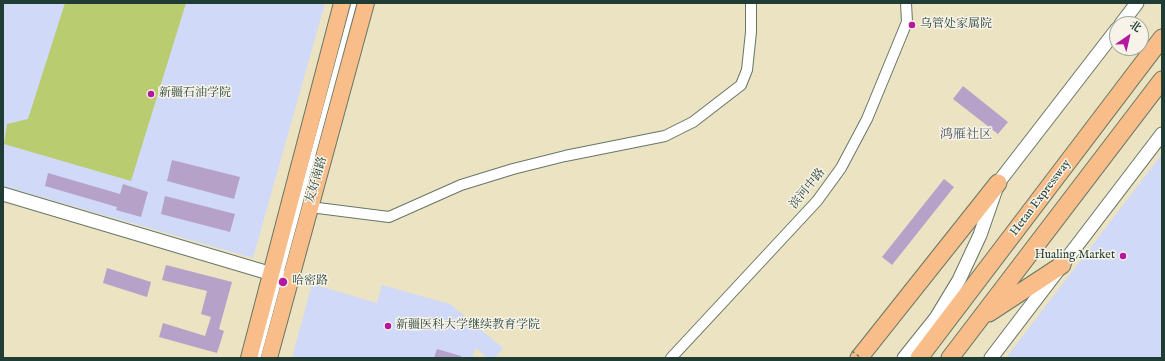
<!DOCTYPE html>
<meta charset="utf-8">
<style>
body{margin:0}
#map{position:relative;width:1165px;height:361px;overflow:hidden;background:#ebe3c2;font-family:"IM FELL English","Noto Serif SC",serif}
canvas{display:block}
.frame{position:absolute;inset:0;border:4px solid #1f3d34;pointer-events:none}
.north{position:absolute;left:1109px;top:16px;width:40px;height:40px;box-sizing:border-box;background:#f7f3e8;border:1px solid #a1aaa0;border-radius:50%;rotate:34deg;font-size:11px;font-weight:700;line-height:16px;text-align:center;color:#1f3d34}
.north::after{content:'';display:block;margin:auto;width:14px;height:18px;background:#b5179e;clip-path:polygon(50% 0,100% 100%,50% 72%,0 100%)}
</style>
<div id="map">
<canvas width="1165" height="361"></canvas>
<div class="frame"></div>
<div class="north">北</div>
</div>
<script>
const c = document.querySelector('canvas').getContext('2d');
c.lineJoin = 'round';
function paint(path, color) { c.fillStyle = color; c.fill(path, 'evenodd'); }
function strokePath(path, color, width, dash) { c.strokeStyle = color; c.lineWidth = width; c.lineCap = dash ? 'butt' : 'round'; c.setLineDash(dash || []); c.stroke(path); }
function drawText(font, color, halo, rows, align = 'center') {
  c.font = font + ' "IM FELL English","Noto Serif SC",serif'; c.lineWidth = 3; c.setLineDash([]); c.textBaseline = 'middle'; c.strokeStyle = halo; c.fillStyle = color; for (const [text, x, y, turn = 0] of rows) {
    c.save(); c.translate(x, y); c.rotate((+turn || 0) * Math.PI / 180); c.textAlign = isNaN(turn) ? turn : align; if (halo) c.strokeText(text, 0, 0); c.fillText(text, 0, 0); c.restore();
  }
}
paint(new Path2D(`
 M3,3H325L253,258L3,186Z
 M1162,154V358H1006Z
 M312,284L377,303L382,285L450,304L503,348L495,358H487L476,348L472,358H292Z`), '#d1d9f9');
paint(new Path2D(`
 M65,3H186L131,181L4,144L7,124L28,119Z`), '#b9cc6f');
paint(new Path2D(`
 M963,86L1008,122L998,134L953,99Z
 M172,160L240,177L234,199L167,181Z
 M48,173L120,194L123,184L148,192L141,217L116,210L117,207L45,186Z
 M944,179L954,187L892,265L882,257Z
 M165,196L235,214L230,232L161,214Z
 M166,265L232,282L219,329L224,331L217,353L159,337L163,323L205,336L211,317L201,314L207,291L162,280Z
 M107,268L151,282L147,297L103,283Z
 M437,349L461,356V358H434Z`), '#b6a1c9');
const service = new Path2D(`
 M258,358L354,3`);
const minor = new Path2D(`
 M310,207L389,217L461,185L513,169L565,156L665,136L693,122L741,85L747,70L751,32V3
 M671,358L817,201L841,168L867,119L907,22L906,3`);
const tertiary = new Path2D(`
 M1121,24L1137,3
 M3,194L289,279
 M904,358L936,318L959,280L980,235L998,183L1117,29
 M991,358L1162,134`);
const primary = new Path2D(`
 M249,358L342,3
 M269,358L366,3`);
const trunk = new Path2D(`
 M989,313L1062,265
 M859,358L998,183
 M919,358L1162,38
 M950,358L1162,80`);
strokePath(service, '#676', 7);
strokePath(minor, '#676', 12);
strokePath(tertiary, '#676', 15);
strokePath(primary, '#676', 18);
strokePath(trunk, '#676', 19);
strokePath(service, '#fff', 5);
strokePath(minor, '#fff', 10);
strokePath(tertiary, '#fff', 13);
strokePath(primary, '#f8bd89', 16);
strokePath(trunk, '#f8bd89', 17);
strokePath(new Path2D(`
 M852,351L861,358`), '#676', 1.5, [3, 3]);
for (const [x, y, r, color] of [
 [912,25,4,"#b5179e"],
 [151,94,4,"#b5179e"],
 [1123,256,4,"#b5179e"],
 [283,282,5,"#b5179e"],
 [388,326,4,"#b5179e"]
]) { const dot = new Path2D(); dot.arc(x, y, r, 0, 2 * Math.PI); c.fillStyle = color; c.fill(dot); strokePath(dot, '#f7f3e8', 1.5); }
drawText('12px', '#1f3d34', '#f7f3e8', [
 ["乌管处家属院",920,25],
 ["新疆石油学院",159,94],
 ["Hualing Market",1115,256,"right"],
 ["哈密路",292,282],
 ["新疆医科大学继续教育学院",396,326]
], 'left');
drawText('12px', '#1f3d34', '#f7f3e8', [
 ["友好南路",317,180,-74],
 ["滨河中路",808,189,-51],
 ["Hetan Expressway",1041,198,-53]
]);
drawText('13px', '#546068', '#f7f3e8', [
 ["鸿雁社区",966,135]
]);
</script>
